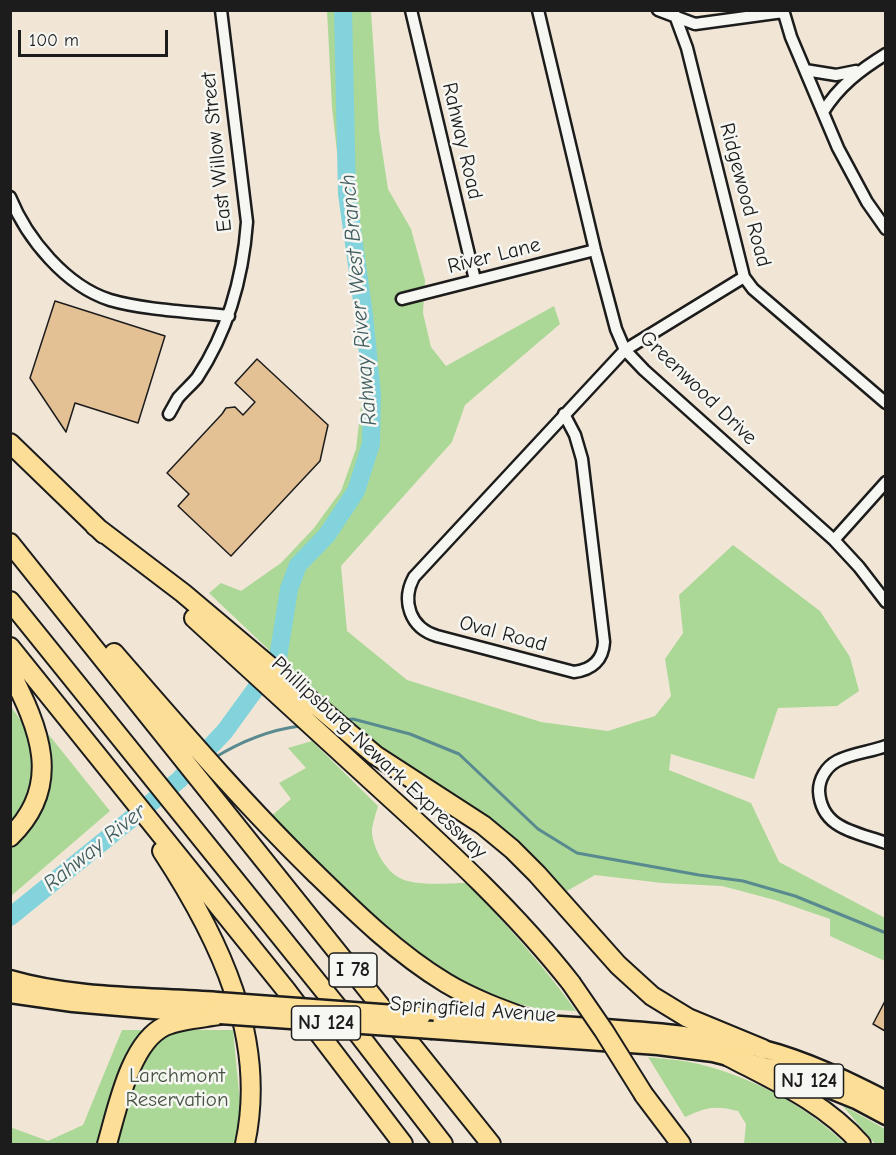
<!DOCTYPE html>
<style>
body{margin:0}
#map{position:relative;width:896px;height:1155px;overflow:hidden;background:#f1e6d6;font-family:"Comic Neue",sans-serif}
canvas{display:block}
.frame{position:absolute;inset:0;border:12px solid #1c1c1c;pointer-events:none}
.scale{position:absolute;left:18px;top:30px;width:150px;height:27px;box-sizing:border-box;border:3px solid #1c1c1c;border-top:0;padding-left:8px;font-size:18px;line-height:21px;white-space:nowrap;color:#1c1c1c;-webkit-text-stroke:4px #f6f6f2;paint-order:stroke}
</style>
<div id="map">
<canvas width="896" height="1155"></canvas>
<div class="frame"></div>
<div class="scale">100 m</div>
</div>
<script>
const c = document.querySelector('canvas').getContext('2d');
c.lineJoin = 'round';
function paint(path, color) { c.fillStyle = color; c.fill(path, 'evenodd'); }
function strokePath(path, color, width, dash) { c.strokeStyle = color; c.lineWidth = width; c.lineCap = dash ? 'butt' : 'round'; c.setLineDash(dash || []); c.stroke(path); }
function drawText(font, color, halo, rows, align = 'center') {
  c.font = font + ' "Comic Neue",sans-serif'; c.lineWidth = 5; c.setLineDash([]); c.textBaseline = 'middle'; c.strokeStyle = halo; c.fillStyle = color; for (const [text, x, y, turn = 0] of rows) {
    c.save(); c.translate(x, y); c.rotate((+turn || 0) * Math.PI / 180); c.textAlign = isNaN(turn) ? turn : align; if (halo) c.strokeText(text, 0, 0); c.fillText(text, 0, 0); c.restore();
  }
}
paint(new Path2D(`
 M327,11H371L379,130L388,189L411,229L425,280L423,313L431,347L446,366L554,306L560,324L465,405L452,442L341,566L347,631L407,680L541,722L608,731L655,716L671,696L665,659L683,633L679,595L733,545L820,611L850,657L859,691L837,706L778,708L754,779L671,754L669,770L751,803L779,862L885,918V961L830,936V919L775,900L722,886L662,883L595,875L567,891L533,858L405,767L270,651L209,593L221,583L241,591L281,563L314,528L341,491L356,449L362,398L364,349L340,179L332,107Z
 M10,705L30,734L49,735L110,811L11,896Z
 M312,741L378,806C376,813 373,822 372,829C371,844 384,869 398,877C414,887 448,883 467,883C506,924 543,965 576,1011L540,1009L481,995L423,959L371,917L269,818L291,799L279,783L306,768L288,748Z
 M122,1030H233L244,1144H11L10,1127L48,1141L83,1125Z
 M648,1057C665,1059 683,1060 699,1064C754,1078 805,1105 845,1144H744L746,1124L738,1111C716,1105 706,1107 685,1117Z
 M842,1105L885,1129V1144H875Z`), '#abd897');
strokePath(new Path2D(`
 M345,720L353,719L410,734L459,754L538,829L577,853L699,875L743,881L795,896L886,933
 M214,758C240,742 269,730 300,726
 M179,780L188,774`), '#598a8f', 3);
strokePath(new Path2D(`
 M10,917L179,780L225,731L278,658L289,589L298,565L327,535L356,491L371,444L372,394L364,315L347,194L343,10`), '#82d3dc', 18);
const building = new Path2D(`
 M55,301L165,336L138,423L75,403L66,432L30,378Z
 M257,359L328,425L320,461L231,556L178,506L189,494L167,473L222,414L226,408L235,407L243,415L255,402L235,383Z
 M885,1001V1031L873,1024Z`);
paint(building, '#e4c095');
strokePath(building, '#1c1c1c', 1.5);
const street = new Path2D(`
 M411,10L475,280
 M538,10L595,250L616,329L625,350L644,370L834,540L859,567L886,602
 M658,10L695,24L783,12
 M673,10L687,48L744,277L753,289L886,403
 M783,10L791,37L838,148L867,202L886,229
 M805,70L836,75L856,71
 M823,112C839,86 860,70 886,54
 M10,197C27,239 66,286 110,300C144,310 193,312 229,316
 M402,299L595,250
 M169,414C172,409 175,403 178,398C184,391 191,385 197,378C228,331 243,277 247,222L221,10
 M564,414L575,435L582,459L604,642C603,660 592,670 574,672L437,636C410,628 401,601 414,577L625,350L744,277
 M834,540L886,482
 M886,746C870,752 852,753 837,761C826,767 819,779 819,791C821,829 856,832 886,843`);
const primary = new Path2D(`
 M10,979C75,998 150,996 217,1001
 M10,994L73,1003L200,1014
 M422,1016C478,1020 534,1023 591,1027C649,1031 706,1035 763,1049C806,1060 847,1080 886,1100
 M433,1030L658,1046L713,1053L787,1072L856,1100L886,1116`);
const highway = new Path2D(`
 M10,443L104,534
 M95,526L183,593L375,755L483,825L512,849L537,874L618,965L652,996L688,1018L763,1049
 M10,543L491,1144
 M10,601L343,1014L443,1144
 M194,618C258,677 322,735 386,794C451,853 516,913 571,983
 M10,647L286,990L403,1144
 M114,653C180,729 245,805 317,875C357,914 398,954 446,983C476,1001 509,1012 542,1024
 M10,671C39,728 64,785 10,837
 M162,851C219,938 268,1038 245,1144
 M729,1057C777,1082 825,1103 861,1144
 M644,1095L681,1144
 M107,1144C117,1110 130,1042 165,1026C181,1019 203,1018 220,1015`);
strokePath(street, '#1c1c1c', 15);
strokePath(primary, '#1c1c1c', 21);
strokePath(highway, '#1c1c1c', 22);
strokePath(street, '#f6f6f2', 10);
strokePath(primary, '#fcde96', 16);
strokePath(highway, '#fcde96', 18);
const primaryBridge = new Path2D(`
 M217,1001L422,1016
 M220,1015L433,1030`);
const highwayBridge = new Path2D(`
 M571,983L604,1031L644,1095`);
strokePath(primaryBridge, '#1c1c1c', 21, []);
strokePath(highwayBridge, '#1c1c1c', 22, []);
strokePath(primaryBridge, '#fcde96', 16);
strokePath(highwayBridge, '#fcde96', 18);
for (const [x, y, w] of [
 [353,970,48],
 [326,1023,69],
 [809,1081,69]
]) { const box = new Path2D(); box.roundRect(x - w / 2, y - 17, w, 34, 4.5); c.fillStyle = '#f6f6f2'; c.fill(box); strokePath(box, '#1c1c1c', 1.5); }
drawText('bold 20px', '#1c1c1c', null, [
 ["I 78",353,970],
 ["NJ 124",326,1023],
 ["NJ 124",809,1081]
]);
drawText('21px', '#1c1c1c', '#f6f6f2', [
 ["Rahway Road",462,141,77],
 ["East Willow Street",217,152,-96],
 ["Ridgewood Road",745,195,75],
 ["River Lane",494,256,-14],
 ["Greenwood Drive",698,388,44],
 ["Oval Road",503,634,15],
 ["Phillipsburg-Newark Expressway",379,758,43],
 ["Springfield Avenue",473,1010,4]
]);
drawText('21px', '#475441', '#f6f6f2', [
 ["Larchmont",177,1076],
 ["Reservation",177,1100]
]);
drawText('italic 22px', '#405c5f', '#f6f6f2', [
 ["Rahway River West Branch",359,300,-95],
 ["Rahway River",95,848,-39]
]);
</script>
